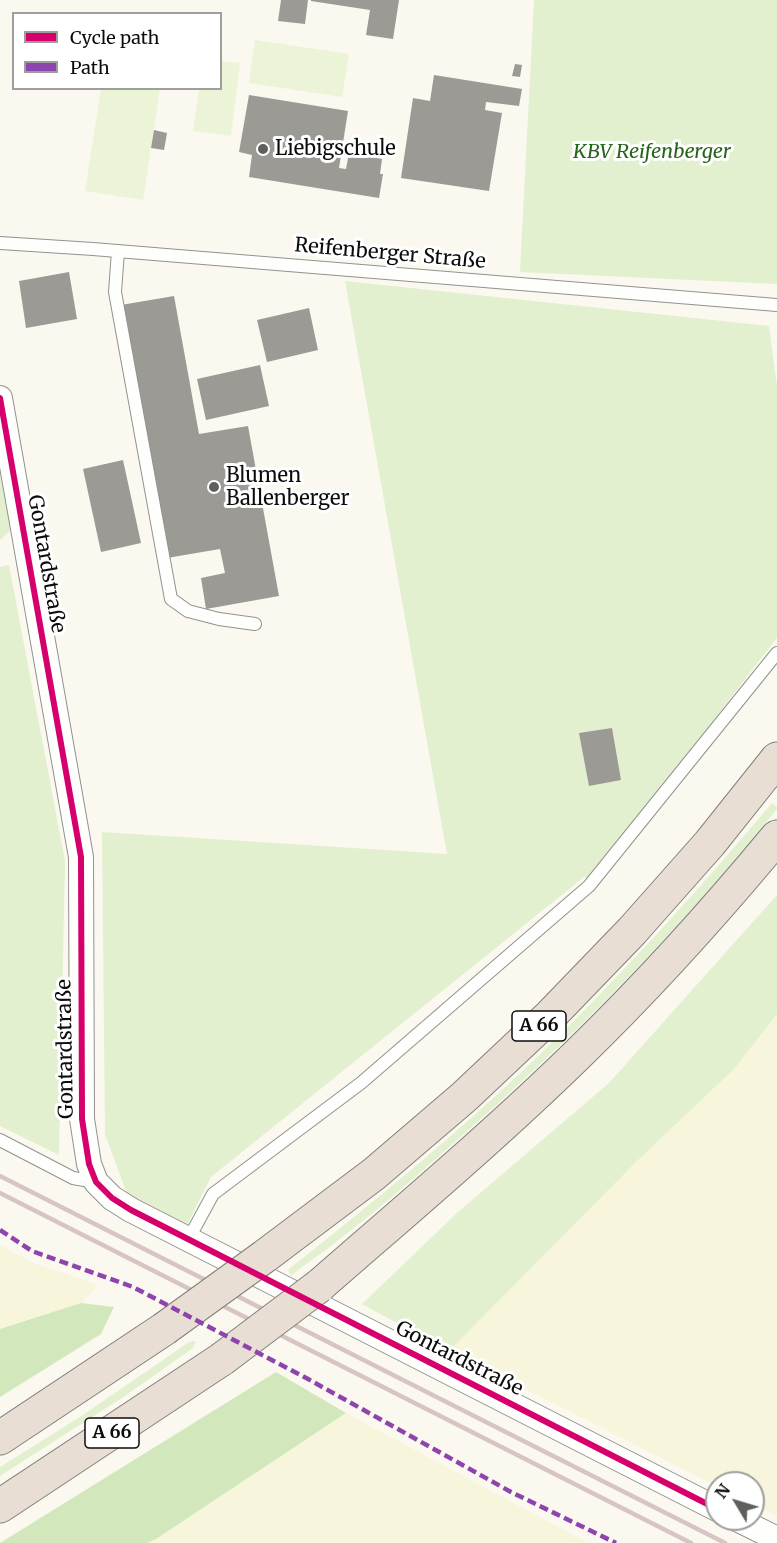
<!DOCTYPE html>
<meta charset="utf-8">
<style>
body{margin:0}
#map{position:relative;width:777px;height:1543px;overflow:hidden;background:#faf8ef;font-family:Merriweather,serif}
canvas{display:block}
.legend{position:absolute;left:12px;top:12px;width:210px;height:78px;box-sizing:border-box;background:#fff;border:2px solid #9e9e9e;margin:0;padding:8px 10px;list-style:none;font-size:18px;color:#0c0c0c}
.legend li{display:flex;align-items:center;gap:12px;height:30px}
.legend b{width:30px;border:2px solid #9e9e9e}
.north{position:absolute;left:705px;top:1471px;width:60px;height:60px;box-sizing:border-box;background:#fff;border:2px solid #9e9e9e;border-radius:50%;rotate:308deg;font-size:16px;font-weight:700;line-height:24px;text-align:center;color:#0c0c0c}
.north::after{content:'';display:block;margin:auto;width:21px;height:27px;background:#5f5f5b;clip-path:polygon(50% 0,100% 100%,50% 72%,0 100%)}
</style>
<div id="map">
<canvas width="777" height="1543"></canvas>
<ul class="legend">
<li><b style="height:8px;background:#d6006c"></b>Cycle path</li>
<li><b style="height:8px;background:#8e44ad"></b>Path</li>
</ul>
<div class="north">N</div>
</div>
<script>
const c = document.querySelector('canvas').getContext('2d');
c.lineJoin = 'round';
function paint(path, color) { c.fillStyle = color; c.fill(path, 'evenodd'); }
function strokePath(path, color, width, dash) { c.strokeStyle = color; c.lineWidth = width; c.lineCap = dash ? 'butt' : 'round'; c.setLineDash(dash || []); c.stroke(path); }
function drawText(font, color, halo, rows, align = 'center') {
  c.font = font + ' Merriweather,serif'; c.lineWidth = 6; c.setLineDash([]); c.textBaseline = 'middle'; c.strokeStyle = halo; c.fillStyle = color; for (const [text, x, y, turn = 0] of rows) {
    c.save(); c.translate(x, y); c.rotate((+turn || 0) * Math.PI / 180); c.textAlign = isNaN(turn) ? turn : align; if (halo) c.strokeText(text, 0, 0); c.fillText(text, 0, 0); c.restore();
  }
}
paint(new Path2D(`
 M777,1014V1516L753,1504V1483H717V1486L449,1351L637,1161L734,1069Z
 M0,1245L33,1263L98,1285L81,1303L0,1329Z
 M346,1413L588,1543H147L156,1539Z`), '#f7f5db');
paint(new Path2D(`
 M534,0H777V284L520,272Z
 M345,281L769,326L777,386V638L745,679L593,879L584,877L211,1177L186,1227L127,1194L105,1134L102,832L447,854Z
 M0,470L11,530L0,540Z
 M9,565L65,861L59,1155L0,1126V567Z
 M772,803L777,807V809C669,944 545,1065 415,1177C387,1202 357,1226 327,1249C315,1258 302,1266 291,1276L288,1270C372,1203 456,1135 534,1060C618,979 696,893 772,803Z
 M777,895V1014L734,1069L637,1161L449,1351L362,1304L457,1213L609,1083Z
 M196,1341L193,1348L122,1398L0,1476V1467L80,1417L189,1342Z`), '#e2f0cf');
paint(new Path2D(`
 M81,1303L114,1307L101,1334L0,1397V1329Z
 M276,1372L346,1413L156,1539L147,1543H0Z`), '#d2e8bc');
paint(new Path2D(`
 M255,40L349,54L342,97L249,83Z
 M221,61L240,63L231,136L193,131L199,89L220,88Z
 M101,89H160L143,200L85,191Z`), '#ecf4d8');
paint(new Path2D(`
 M281,0H308L305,24L278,21Z
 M311,0H399L393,39L366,35L370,10L311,1Z
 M515,64L522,65L520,77L512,76Z
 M434,75L522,89L519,106L486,102L485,110L502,113L489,191L401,178L413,98L430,101Z
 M249,95L348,111L339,168L346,169L349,153L382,159L380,174H383L379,198L249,177L252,155L239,152Z
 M154,130L167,133L164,150L151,148Z
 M69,272L77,319L26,328L19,281Z
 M174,296L199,434L248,426L279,596L206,609L201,578L225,573L220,549L167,558L121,305Z
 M309,308L318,350L267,362L257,320Z
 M260,365L269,406L206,420L197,379Z
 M123,460L141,543L101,552L83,469Z
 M612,728L621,780L589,786L579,733Z`), '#9c9a95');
const service = new Path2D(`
 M0,243L93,249L777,305
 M118,251L115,292L171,599L188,611L219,619L255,624
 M0,1140L73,1178L96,1182
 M188,1240L213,1194L361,1083L589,886L777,653`);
const minor = new Path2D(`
 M0,398L81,857L82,1119L89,1164L96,1182L112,1198L131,1210L717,1509
 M737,1519L777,1539`);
const motorway = new Path2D(`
 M265,1256L374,1174L464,1097L550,1016L632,931L710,843L777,759
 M319,1286C406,1210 494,1136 577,1055C648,986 714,913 777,837
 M0,1438L164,1329
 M0,1506L222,1359`);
strokePath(service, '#93928e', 14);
strokePath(minor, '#93928e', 26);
strokePath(motorway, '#80807c', 35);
strokePath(service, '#fefefd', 12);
strokePath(minor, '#fefefd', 24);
strokePath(motorway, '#e9ded4', 33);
strokePath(new Path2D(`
 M0,1176L725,1543
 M0,1193L691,1543`), '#d7c4c3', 4.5);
const motorwayBridge = new Path2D(`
 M164,1329L265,1256
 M222,1359L319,1286`);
strokePath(motorwayBridge, '#80807c', 35, []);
strokePath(motorwayBridge, '#e9ded4', 33);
strokePath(new Path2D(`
 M0,1230L32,1251L133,1287L308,1379L511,1492L616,1543`), '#8e44ad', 4.5, [9, 4.5]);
strokePath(new Path2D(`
 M0,398L81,857L82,1119L89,1164L96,1182L112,1198L131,1210L717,1509`), '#d6006c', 6);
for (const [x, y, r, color] of [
 [263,149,6,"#5f5f5b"],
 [214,487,6,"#5f5f5b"]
]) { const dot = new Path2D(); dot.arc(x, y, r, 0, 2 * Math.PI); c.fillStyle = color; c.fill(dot); strokePath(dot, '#fff', 2); }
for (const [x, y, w] of [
 [539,1026,54],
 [112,1433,54]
]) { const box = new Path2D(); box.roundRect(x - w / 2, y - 15, w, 30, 4.5); c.fillStyle = '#fff'; c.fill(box); strokePath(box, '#0c0c0c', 1.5); }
drawText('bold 18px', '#0c0c0c', null, [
 ["A 66",539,1026],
 ["A 66",112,1433]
]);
drawText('20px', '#0c0c0c', '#fff', [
 ["Liebigschule",275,149],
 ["Blumen",226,476],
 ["Ballenberger",226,499]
], 'left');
drawText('italic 20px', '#28641b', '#fff', [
 ["KBV Reifenberger",652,152]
]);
drawText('20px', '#0c0c0c', '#fff', [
 ["Reifenberger Straße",390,254,5],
 ["Gontardstraße",46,564,80],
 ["Gontardstraße",66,1049,-91],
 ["Gontardstraße",459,1359,27]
]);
</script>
